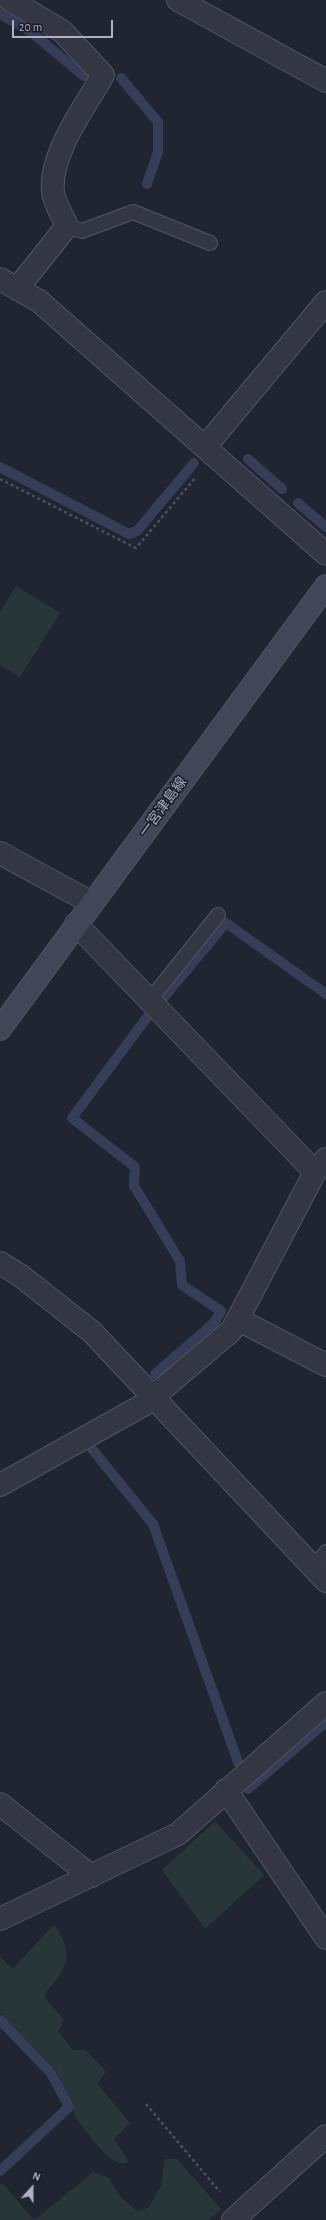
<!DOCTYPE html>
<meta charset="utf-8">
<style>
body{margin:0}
#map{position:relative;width:326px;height:2220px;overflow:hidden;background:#212532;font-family:"Alegreya Sans",sans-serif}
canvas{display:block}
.north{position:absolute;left:12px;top:2168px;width:40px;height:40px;-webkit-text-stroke:3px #191c28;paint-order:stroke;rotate:21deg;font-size:11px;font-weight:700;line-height:16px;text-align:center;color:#aeb1c0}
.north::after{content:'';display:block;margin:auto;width:14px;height:18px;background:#aeb1c0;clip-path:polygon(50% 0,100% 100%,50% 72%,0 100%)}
.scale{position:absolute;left:12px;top:20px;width:101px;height:18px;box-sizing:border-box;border:2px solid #aeb1c0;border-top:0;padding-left:5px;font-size:12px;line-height:14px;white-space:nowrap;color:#aeb1c0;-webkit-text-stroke:3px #191c28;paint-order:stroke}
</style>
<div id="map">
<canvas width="326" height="2220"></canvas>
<div class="north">N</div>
<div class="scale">20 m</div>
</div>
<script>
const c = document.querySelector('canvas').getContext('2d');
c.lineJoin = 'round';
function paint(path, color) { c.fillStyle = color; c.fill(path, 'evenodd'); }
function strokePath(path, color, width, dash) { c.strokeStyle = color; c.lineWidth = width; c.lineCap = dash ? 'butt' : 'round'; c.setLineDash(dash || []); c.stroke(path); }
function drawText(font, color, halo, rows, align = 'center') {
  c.font = font + ' "Alegreya Sans","Noto Sans JP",sans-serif'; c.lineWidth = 3; c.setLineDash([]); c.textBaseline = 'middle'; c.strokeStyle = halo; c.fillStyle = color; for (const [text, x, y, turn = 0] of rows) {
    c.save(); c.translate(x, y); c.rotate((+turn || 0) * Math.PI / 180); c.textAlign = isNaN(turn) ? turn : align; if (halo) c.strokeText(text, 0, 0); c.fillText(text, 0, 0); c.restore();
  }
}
paint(new Path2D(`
 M16,586L60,613L20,677L0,665V612Z
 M215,1821L264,1875L205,1929L162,1870Z
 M52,1926H55C76,1957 66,1968 45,1994L46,1999L64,2020L58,2031L73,2050H85L105,2070V2074L97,2083L130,2123L114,2139L128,2160L126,2163C109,2167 84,2128 74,2115L73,2109L56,2070L0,2013V1957L13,1969Z
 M165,2159H177L221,2209L209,2220H0V2183L4,2185L32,2218L36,2219L93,2172L108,2177L121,2197L137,2211L148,2208L161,2186Z`), '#283639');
strokePath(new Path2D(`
 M0,14L31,32L84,76
 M121,78L158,122V152L147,184
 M248,459L282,489
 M0,467L129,534L137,531L194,463
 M298,503L326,527
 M164,997L226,923L326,994
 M148,1016L72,1118L135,1167L134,1186L180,1261L182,1285L221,1311L215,1322L155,1374
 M92,1449L153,1524L238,1762
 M248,1789L326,1722
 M0,2020L51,2073L69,2107L0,2171`), '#363d58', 10);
const lane = new Path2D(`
 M67,226L82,231L133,212L210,243
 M150,1000L218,915
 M313,1568L326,1552`);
const street = new Path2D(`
 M10,0L62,31L103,75C85,107 49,154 53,192C54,203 63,216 67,226L17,289
 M178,0L326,81
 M0,279L39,301L326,554
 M205,447L326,302
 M0,853L92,903
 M76,924L315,1172L326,1159
 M0,1263L21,1276L92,1332L326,1581
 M239,1320L326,1365
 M153,1397L232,1330L315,1172
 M0,1485L154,1399
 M226,1790L326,1938
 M0,1804L91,1876
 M0,1919L178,1834L326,1703
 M233,2220L326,2136`);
const secondary = new Path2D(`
 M0,1029L326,586`);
strokePath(lane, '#515461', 16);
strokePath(street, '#515461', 24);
strokePath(secondary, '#515461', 24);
strokePath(new Path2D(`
 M0,479L136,548L196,477
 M146,2104L220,2192`), '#465258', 2.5, [3, 3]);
strokePath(lane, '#343743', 14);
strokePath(street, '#343743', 22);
strokePath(secondary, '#424656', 22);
drawText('14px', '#aeb1c0', '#191c28', [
 ["一宮津島線",163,807,-54]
]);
</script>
